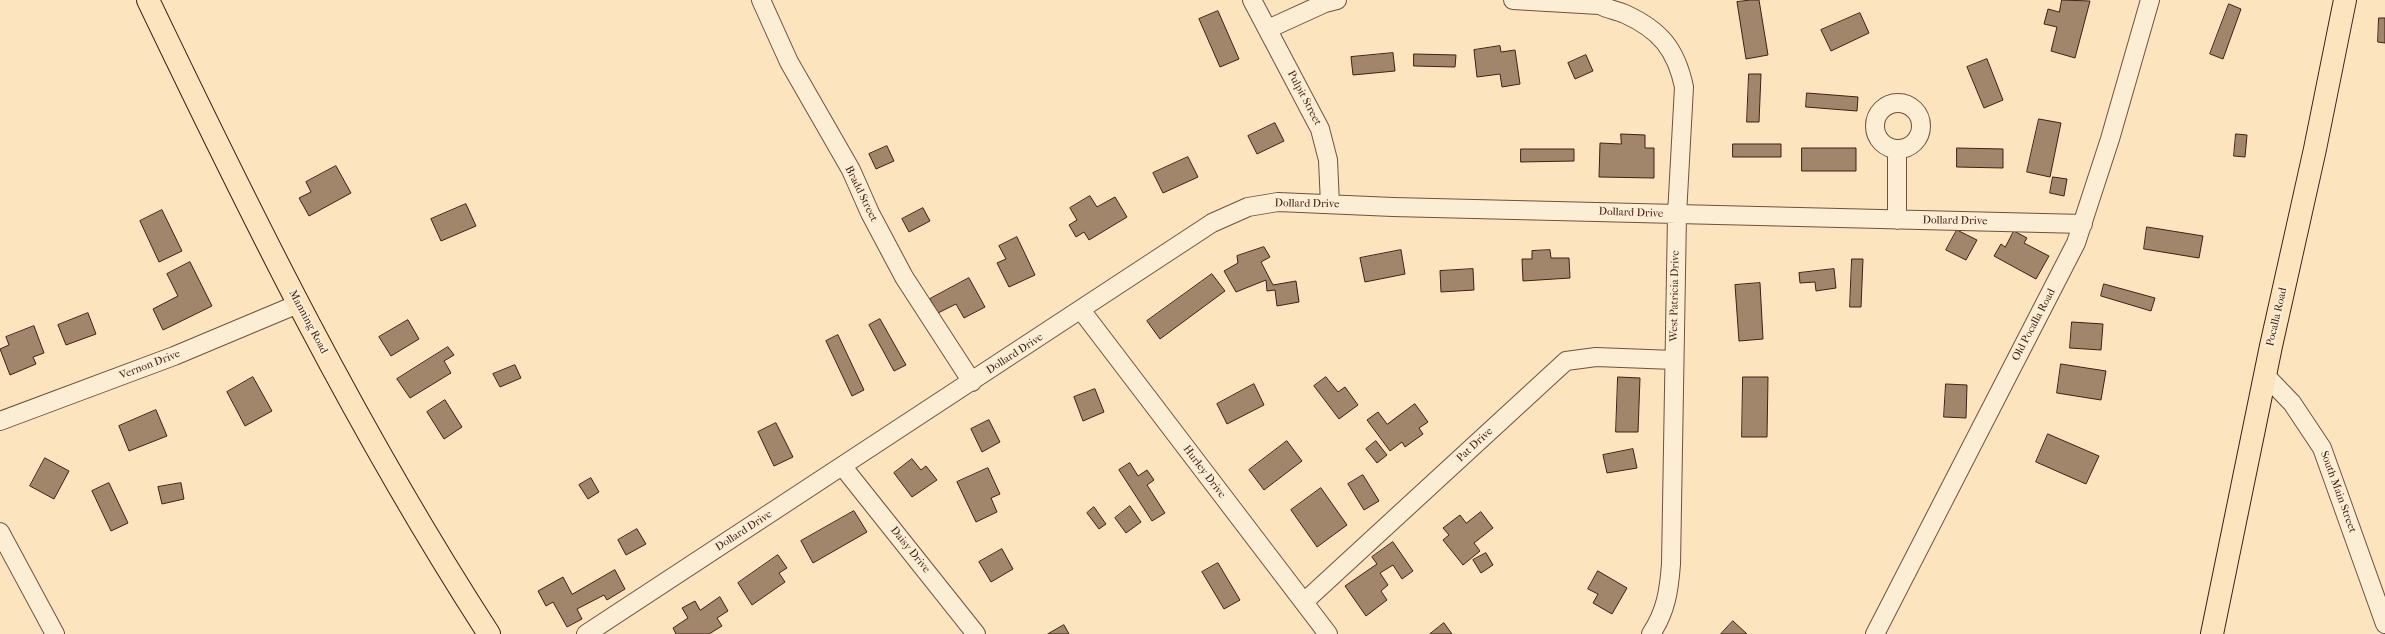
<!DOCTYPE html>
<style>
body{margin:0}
canvas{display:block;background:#fbe4be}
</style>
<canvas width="2385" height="634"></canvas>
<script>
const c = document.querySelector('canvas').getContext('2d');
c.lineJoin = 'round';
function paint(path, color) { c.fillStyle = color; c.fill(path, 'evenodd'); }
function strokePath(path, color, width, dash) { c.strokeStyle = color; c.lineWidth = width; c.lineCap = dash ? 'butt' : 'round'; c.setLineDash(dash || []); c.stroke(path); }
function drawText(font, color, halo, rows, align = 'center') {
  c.font = font + ' "IM FELL French Canon",serif'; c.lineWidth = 4; c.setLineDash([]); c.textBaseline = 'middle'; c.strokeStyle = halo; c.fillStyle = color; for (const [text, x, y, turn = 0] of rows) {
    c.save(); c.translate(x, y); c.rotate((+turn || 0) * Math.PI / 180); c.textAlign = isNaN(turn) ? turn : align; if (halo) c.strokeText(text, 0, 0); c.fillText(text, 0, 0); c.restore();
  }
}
const building = new Path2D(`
 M1751,0H1759L1768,55L1746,59L1737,2Z
 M2062,0L2090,1L2075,58L2051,51L2057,27L2044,24L2048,9L2059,12Z
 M2229,4L2241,9L2223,59L2210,54Z
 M1218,11L1239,59L1220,67L1199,19Z
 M1860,13L1869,33L1831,51L1821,30Z
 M2379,18H2385V43L2378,42Z
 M1500,46L1501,52L1515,50L1520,84L1502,87L1500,74L1477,77L1474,50Z
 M1393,53L1395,71L1353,75L1351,57Z
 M1414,54L1456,55L1455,67L1414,66Z
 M1586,55L1593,71L1575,79L1568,63Z
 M1987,59L2003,100L1984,108L1967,67Z
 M1749,74H1761L1759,122H1747Z
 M1807,93L1858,97L1857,111L1806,107Z
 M2039,119L2061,123L2050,177L2027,172Z
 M1275,123L1284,141L1257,154L1248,136Z
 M1621,134L1645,135V148H1654V178L1599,177L1600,143L1621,144Z
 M2236,134L2247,135L2245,157L2234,156Z
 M1733,144H1781V157H1733Z
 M887,146L894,161L876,169L869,154Z
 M1802,148H1856V171H1802Z
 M1957,148L2003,149V168L1957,167Z
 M1521,149H1574V161L1521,162Z
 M1188,157L1198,177L1163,193L1153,173Z
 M336,166L351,193L309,216L299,198L311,192L306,182Z
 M2053,177L2067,179L2064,196L2050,193Z
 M1090,196L1097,207L1115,197L1127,217L1089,240L1084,232L1076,237L1069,225L1077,220L1070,208Z
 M466,204L476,226L441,241L431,219Z
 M923,208L930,221L909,232L902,219Z
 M162,210L182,251L159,262L140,221Z
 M2147,227L2203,236L2199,258L2144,249Z
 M1957,230L1977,240L1966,260L1946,250Z
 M2014,231L2027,238L2024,243L2049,256L2036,279L1994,256L2001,244L2005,247Z
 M1017,237L1035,275L1009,287L997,263L1006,259L999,246Z
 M1264,247L1270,257L1261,262L1273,285L1296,281L1299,302L1277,306L1275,290L1267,291L1266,280L1236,292L1224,271L1238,263L1237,256Z
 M1401,250L1405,274L1365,282L1360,258Z
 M1550,250L1551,258H1569L1570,278L1523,281L1522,259H1532V251Z
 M1852,259H1863L1861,307H1850Z
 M190,262L212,306L163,330L153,309L178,296L167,274Z
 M1473,269L1474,290L1441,292L1440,271Z
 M1834,269L1836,288L1816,291L1815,282L1800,283L1799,273Z
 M1212,274L1225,291L1160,339L1147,321Z
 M969,278L985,307L964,318L956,304L938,313L930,299Z
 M1760,283L1763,339L1739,341L1735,285Z
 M2104,284L2155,298L2151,311L2101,296Z
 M88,313L96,334L66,345L58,325Z
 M880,319L906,365L894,371L869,325Z
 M408,320L419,339L391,356L379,337Z
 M2072,322L2103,324L2101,350L2070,348Z
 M34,326L44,353L33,357L36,364L10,375L0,349L9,345L6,337Z
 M838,335L864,390L852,396L826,341Z
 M448,347L454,355L444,361L451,373L410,398L397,379Z
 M2061,364L2106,371L2101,400L2057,393Z
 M515,365L521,378L500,387L493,374Z
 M253,377L272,411L245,426L227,392Z
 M1326,377L1338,392L1345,387L1358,405L1339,419L1314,386Z
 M1618,377L1640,378L1638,432H1616Z
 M1743,377H1768L1767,437H1742Z
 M1254,384L1264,405L1227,424L1217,404Z
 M1946,384L1967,385L1966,418L1944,417Z
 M1095,389L1104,412L1083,421L1074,397Z
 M445,400L462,427L444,439L427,412Z
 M1415,404L1428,422L1419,428L1423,434L1405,447L1402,442L1390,451L1367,420L1378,412L1387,424Z
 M156,410L167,436L129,451L119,426Z
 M989,420L1000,442L982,452L971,429Z
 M776,423L793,457L774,466L758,432Z
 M2048,434L2099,456L2086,484L2036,462Z
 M1287,441L1302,461L1264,490L1249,470Z
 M1376,441L1387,455L1377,463L1366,449Z
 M1633,449L1637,468L1607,473L1603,455Z
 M45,458L69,471L54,499L30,486Z
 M912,459L921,470L926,466L937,480L912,497L894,473Z
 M1130,463L1138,476L1147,470L1154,480L1147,485L1165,513L1152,521L1119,470Z
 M988,468L1000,494L991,498L997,512L976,522L957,482Z
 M1363,475L1379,501L1364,510L1348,484Z
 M591,478L599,492L588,499L579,485Z
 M109,483L128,523L111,531L92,491Z
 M181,483L184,499L162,504L158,487Z
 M1321,488L1347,525L1317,547L1291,510Z
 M1130,506L1141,522L1126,533L1115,518Z
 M1094,507L1106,524L1099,529L1087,513Z
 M854,511L867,532L813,563L801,541Z
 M1481,512L1493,528L1474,543L1480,551L1463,565L1443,540L1449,535L1443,528L1460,515L1466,523Z
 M637,529L646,544L626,555L618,540Z
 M1393,542L1413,571L1402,579L1393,565L1380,573L1388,585L1381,591L1387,600L1366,616L1345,586L1377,564L1372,557Z
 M1002,549L1013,569L991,582L979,562Z
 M1486,553L1493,565L1481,573L1473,560Z
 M778,555L787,568L779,573L785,582L752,605L738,583Z
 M1218,563L1240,600L1224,609L1202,572Z
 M615,570L625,589L607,600L604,595L577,609L582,619L567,627L553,602L546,606L538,591L563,577L572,594Z
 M1598,571L1627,588L1612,614L1593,603L1598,594L1588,589Z
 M720,597L728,611L717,618L722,626L709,634H676L673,628L688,618L682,608L695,601L700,610Z
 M1733,621L1747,634H1721Z
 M1444,623L1452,634H1430Z
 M1064,625L1069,634H1048Z`);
paint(building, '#a2866c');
strokePath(building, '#412014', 1);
const minor = new Path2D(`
 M761,0L789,62L851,170L870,213L904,277L972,382
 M1252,0L1320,129L1328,160L1330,204
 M1513,0L1599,5
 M1594,0C1602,9 1614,9 1625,14C1660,30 1676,49 1684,87L1677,215L1671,564C1669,591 1666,611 1651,634
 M1268,29L1325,3L1337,0
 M1875 126a23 23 0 1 1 46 0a23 23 0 1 1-46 0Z
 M1897,220V149
 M1081,310L1328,634
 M2265,375L2292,403L2322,448L2385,624
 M0,421L174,356L298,304
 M843,467L976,634
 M0,532L55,634
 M1304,602L1566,361L1596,357L1674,360
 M586,634L1212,223L1248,207L1278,202L1393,207L2083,224
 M1875,634L2076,243L2110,139L2150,0`);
const primary = new Path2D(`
 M148,0C252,217 358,432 489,634
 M2212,634L2271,346L2315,149L2345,0`);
strokePath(minor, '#70513e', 20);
strokePath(primary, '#412014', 24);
strokePath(minor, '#fcedd5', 18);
strokePath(primary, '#fbe4be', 22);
drawText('11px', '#412014', '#fcedd5', [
 ["Pulpit Street",1304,98,62],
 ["Bradd Street",861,194,64],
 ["Dollard Drive",1307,204,1],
 ["Dollard Drive",1631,213,2],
 ["Dollard Drive",1955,221,1],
 ["West Patricia Drive",1675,296,-89],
 ["Pocalla Road",2277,317,-77],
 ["Manning Road",308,322,62],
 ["Old Pocalla Road",2034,325,-62],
 ["Dollard Drive",1015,354,-33],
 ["Vernon Drive",150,365,-21],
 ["Pat Drive",1475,445,-43],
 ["Hurley Drive",1204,472,53],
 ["South Main Street",2338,492,70],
 ["Dollard Drive",744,531,-33],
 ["Daisy Drive",910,550,51]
]);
</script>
